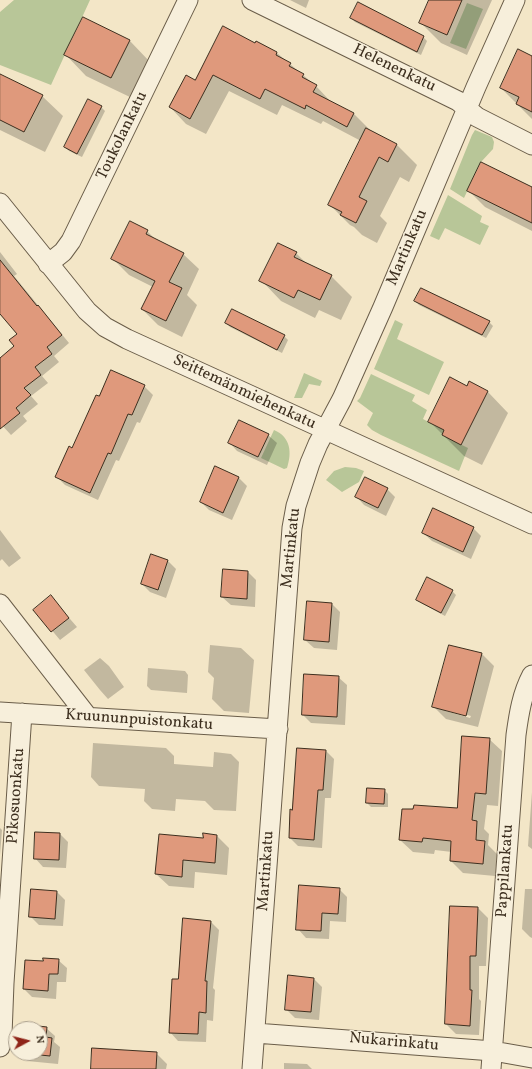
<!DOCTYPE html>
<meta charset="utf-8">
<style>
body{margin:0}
#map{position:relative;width:532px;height:1069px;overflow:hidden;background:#f3e6c7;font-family:Vollkorn,serif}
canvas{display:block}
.north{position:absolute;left:8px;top:1021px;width:40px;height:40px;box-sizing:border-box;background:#f7efdb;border:1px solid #ada290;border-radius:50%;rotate:83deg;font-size:11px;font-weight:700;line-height:16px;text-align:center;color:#3d2f1f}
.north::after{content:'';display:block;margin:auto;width:14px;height:18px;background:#8f2418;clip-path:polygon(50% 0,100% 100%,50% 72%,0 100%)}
</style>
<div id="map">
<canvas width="532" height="1069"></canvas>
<div class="north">N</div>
</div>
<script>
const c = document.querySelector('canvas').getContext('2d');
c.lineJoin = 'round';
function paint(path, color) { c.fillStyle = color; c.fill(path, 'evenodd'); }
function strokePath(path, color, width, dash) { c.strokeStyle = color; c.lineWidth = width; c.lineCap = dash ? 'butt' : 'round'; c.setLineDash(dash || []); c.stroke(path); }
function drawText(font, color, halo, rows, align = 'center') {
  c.font = font + ' Vollkorn,serif'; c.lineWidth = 3; c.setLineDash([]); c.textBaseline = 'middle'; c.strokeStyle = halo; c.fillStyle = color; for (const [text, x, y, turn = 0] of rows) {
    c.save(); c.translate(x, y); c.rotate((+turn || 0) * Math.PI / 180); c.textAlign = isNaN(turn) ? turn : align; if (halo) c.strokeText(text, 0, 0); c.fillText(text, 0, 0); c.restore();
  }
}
paint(new Path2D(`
 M14,0H90L51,85L0,65V12Z
 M467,3L483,9L466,49L450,43Z
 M475,130L492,137L494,142L493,149L481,162L464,198L450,189L472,135Z
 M448,195L482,216L480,222L489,226L480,245L445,228L439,240L430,236Z
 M395,320L403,324L397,339L444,362L429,395L374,369Z
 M304,373L322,381L320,386L309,384L302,398H294Z
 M371,374L415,395L412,401L427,410L423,419L444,430L442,435L468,448L459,471L381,435L372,430L367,425L373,413L357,401L360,398Z
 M274,430C291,437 292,453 287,468L284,469L261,458Z
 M345,467L356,468L364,471L359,482L342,492L326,480L334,471Z`), '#b8c698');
paint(new Path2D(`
 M290,0H309L306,8Z
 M430,0H492L467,55L441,43L420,22Z
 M84,18L130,41L150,62L132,98L86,76L66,55Z
 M351,18L423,37L427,41L421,55L355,22Z
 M257,43L277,53L316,86L332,103L354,114L370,130L397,145L417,165L409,182L400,177L380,216L387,223L377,243L362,235L354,227L350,225L329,204L361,141L323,121L321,124L282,105L277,115L229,91L206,134L186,124L170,107L195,81L256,45Z
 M532,57V119L501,88Z
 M0,75L42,96L63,116L45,152L0,130Z
 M89,101L101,107L105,111L82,157L69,151L65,147Z
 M532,188V231L485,207L468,190Z
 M147,231L157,241L183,254L199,269L187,295L197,305L182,337L158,325L142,309L153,287L129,275L113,259Z
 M0,252L17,274L14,276L69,343L54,356L59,362L42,376L48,383L31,396L38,404L23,416L27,421L11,435L0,423V371L15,347L18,334L0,312Z
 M296,253L308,265L331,276L352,297L341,320L319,310L315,318L281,301L261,280Z
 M415,301L489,322L493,326L486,338L419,305Z
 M226,323L284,336L288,340L282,353L230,327Z
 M470,383L488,392L508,413L482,465L464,456L429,421L467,387Z
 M144,386L153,395L140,423L137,422L119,461L116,460L98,500L65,485L57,477L100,398Z
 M268,435L277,443L267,465L237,451L229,442Z
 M238,477L247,486L232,520L209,510L201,502Z
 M387,489L395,497L386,516L364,505L356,496Z
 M473,528L481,536L471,559L432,541L423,533Z
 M0,530L21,558L9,567L2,559L0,561Z
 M152,555L168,561L176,569L166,598L150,592L142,584Z
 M248,572L256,580L255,607L231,605L222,597Z
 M452,591L456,595L445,616L421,603L417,600Z
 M51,597L77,627L60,640L35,610Z
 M332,604L340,612L337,650L314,648L305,640Z
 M210,645L241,648L254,660L249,713L224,711L212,699L214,678L208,672Z
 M482,654L494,666L478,727L446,719L433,706ZM446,709L471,716L470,718L446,711Z
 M100,658L109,666L124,687L108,699L100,690L84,670Z
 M148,668L185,671L188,675L187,693L151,690L147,686Z
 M338,677L347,685L345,725L311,723L303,715Z
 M489,739L502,751L498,806L487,805L484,829L489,834L488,845L497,854L495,876L463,873L451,861L452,852L435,850L434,854L413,852L400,840L457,809Z
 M93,743L166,748L174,756V764L213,767L214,752L231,754L239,762L236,811L214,810L205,801L176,799L175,811L152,809L144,801L145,789L99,786L91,777Z
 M326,751L334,759L331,798H325L322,848L298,846L290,838Z
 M384,790L388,794V807H371L367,803Z
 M532,792V849L528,846Z
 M0,828L2,830L0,855Z
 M60,834L68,842L66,868L43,867L35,858Z
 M217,836L229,848L227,875L195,872L194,888L169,886L156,874L203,839Z
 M339,889L347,897L346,922L330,921L329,939L306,938L298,929Z
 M525,889H532V938L530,937L522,929Z
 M57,892L65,900L63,926L39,925L30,916Z
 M478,908L488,918L486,966H479V999L481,1001L479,1035L456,1034L446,1024Z
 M211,922L219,930L213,988L215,990L213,1021L207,1020L206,1042L178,1041L170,1032L179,980Z
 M58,960L67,968L66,982H57L56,999L32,997L24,989L44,962Z
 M313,978L322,987L319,1020L295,1018L286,1009Z
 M46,1028L55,1036L54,1042L60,1047L58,1064L27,1061L20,1053H40V1029H21Z
 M156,1053L167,1064L166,1069H92Z
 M284,1063L307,1064L312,1069H284Z`), '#0003');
const building = new Path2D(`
 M429,0H462L447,35L419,23Z
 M358,2L424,36L417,52L350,18Z
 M83,17L130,40L111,78L64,55Z
 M223,26L255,43L256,41L277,52L276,55L291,63L289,66L304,74L302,77L317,85L313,92L354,113L347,127L306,105L305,109L265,89L260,99L213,75L190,119L169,107L186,75L195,80Z
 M518,49L532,56V112L516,104L519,97L500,88Z
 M0,74L43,95L24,132L0,120Z
 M88,99L102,106L77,154L64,147Z
 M366,128L397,144L388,162L379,157L359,197L367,201L356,223L340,215L342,212L328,205Z
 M481,162L532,187V223L467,191Z
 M130,221L148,230L146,234L184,253L169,282L182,288L166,321L141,309L155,281L111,259Z
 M278,243L297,252L294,257L332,275L320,300L298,290L294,298L259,281Z
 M0,260L37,306L38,305L62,335L47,347L52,354L35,367L41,375L24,388L31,395L16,408L20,413L0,429V358L14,346L9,340L17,334L0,314Z
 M421,288L490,321L482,335L414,301Z
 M232,309L285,335L277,350L225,323Z
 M111,370L145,385L132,415L128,414L111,454L108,453L90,493L55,477L69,446L72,448L96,395L99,396Z
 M450,377L467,386L469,381L488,391L461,445L442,435L444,430L428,422Z
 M239,420L269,434L258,457L228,443Z
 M215,466L239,477L223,513L200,502Z
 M365,477L388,488L378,508L355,497Z
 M433,508L474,527L463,552L422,533Z
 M151,554L168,560L158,590L141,584Z
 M223,569L248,571L247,599L221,597Z
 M427,577L453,590L441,613L416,600Z
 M51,595L69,618L51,632L33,610Z
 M307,601L332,603L329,642L304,640Z
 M449,645L482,653L466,716L432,707Z
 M304,674L339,676L337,717L302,715Z
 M462,736L490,738L486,794L475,793L472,820L477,821L476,840L485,841L483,864L450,861L451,841L423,838L422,842L399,840L402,809H413L414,805L457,808Z
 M297,748L326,750L323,790H318L314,840L289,838L290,809L292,810Z
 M367,788L385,789L384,804L366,803Z
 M35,832L60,833L59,860L34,859Z
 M203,833L217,835L215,863L183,860L182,877L155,874L159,834L203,838Z
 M299,885L340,888L338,914L322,913L321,931L296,930Z
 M31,889L57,891L55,919L29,917Z
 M450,906L478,907L476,956H470V990H472L470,1026L445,1024Z
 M183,918L211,921L205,981H207L206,1013L199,1012L198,1034L169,1033L172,979H178Z
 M43,958L59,959L58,974H49L48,991L23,989L25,960L43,961Z
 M288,975L314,978L311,1012L285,1010Z
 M21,1024L47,1027L46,1037L52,1038L50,1056L21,1053H40V1029H20Z
 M92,1048L157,1052L156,1069H91Z`);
paint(building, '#df997c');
strokePath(building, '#3d2f1f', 1);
const minor = new Path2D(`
 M252,0L458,101L477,117L532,145
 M0,203L87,311L105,327L127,339L532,524
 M48,264L63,252L71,241L188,0
 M0,604L88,717
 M0,712L278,729
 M255,1033L493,1051L532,1058
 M0,1047L2,1035L4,983L22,713
 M252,1069L292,528L296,506L310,463L318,444L342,399L383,307L476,87L515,0
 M491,1069L516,735C519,713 522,694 532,675`);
strokePath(minor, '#6a5d49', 21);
strokePath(minor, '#f7efdb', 19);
drawText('16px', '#3d2f1f', '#f7efdb', [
 ["Helenenkatu",394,69,26],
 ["Toukolankatu",123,136,-64],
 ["Martinkatu",408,248,-67],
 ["Seittemänmiehenkatu",244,393,25],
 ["Martinkatu",292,548,-84],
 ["Kruununpuistonkatu",139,721,4],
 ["Pikosuonkatu",17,796,-86],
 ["Martinkatu",267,871,-86],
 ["Pappilankatu",506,871,-86],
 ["Nukarinkatu",394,1043,5]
]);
</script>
